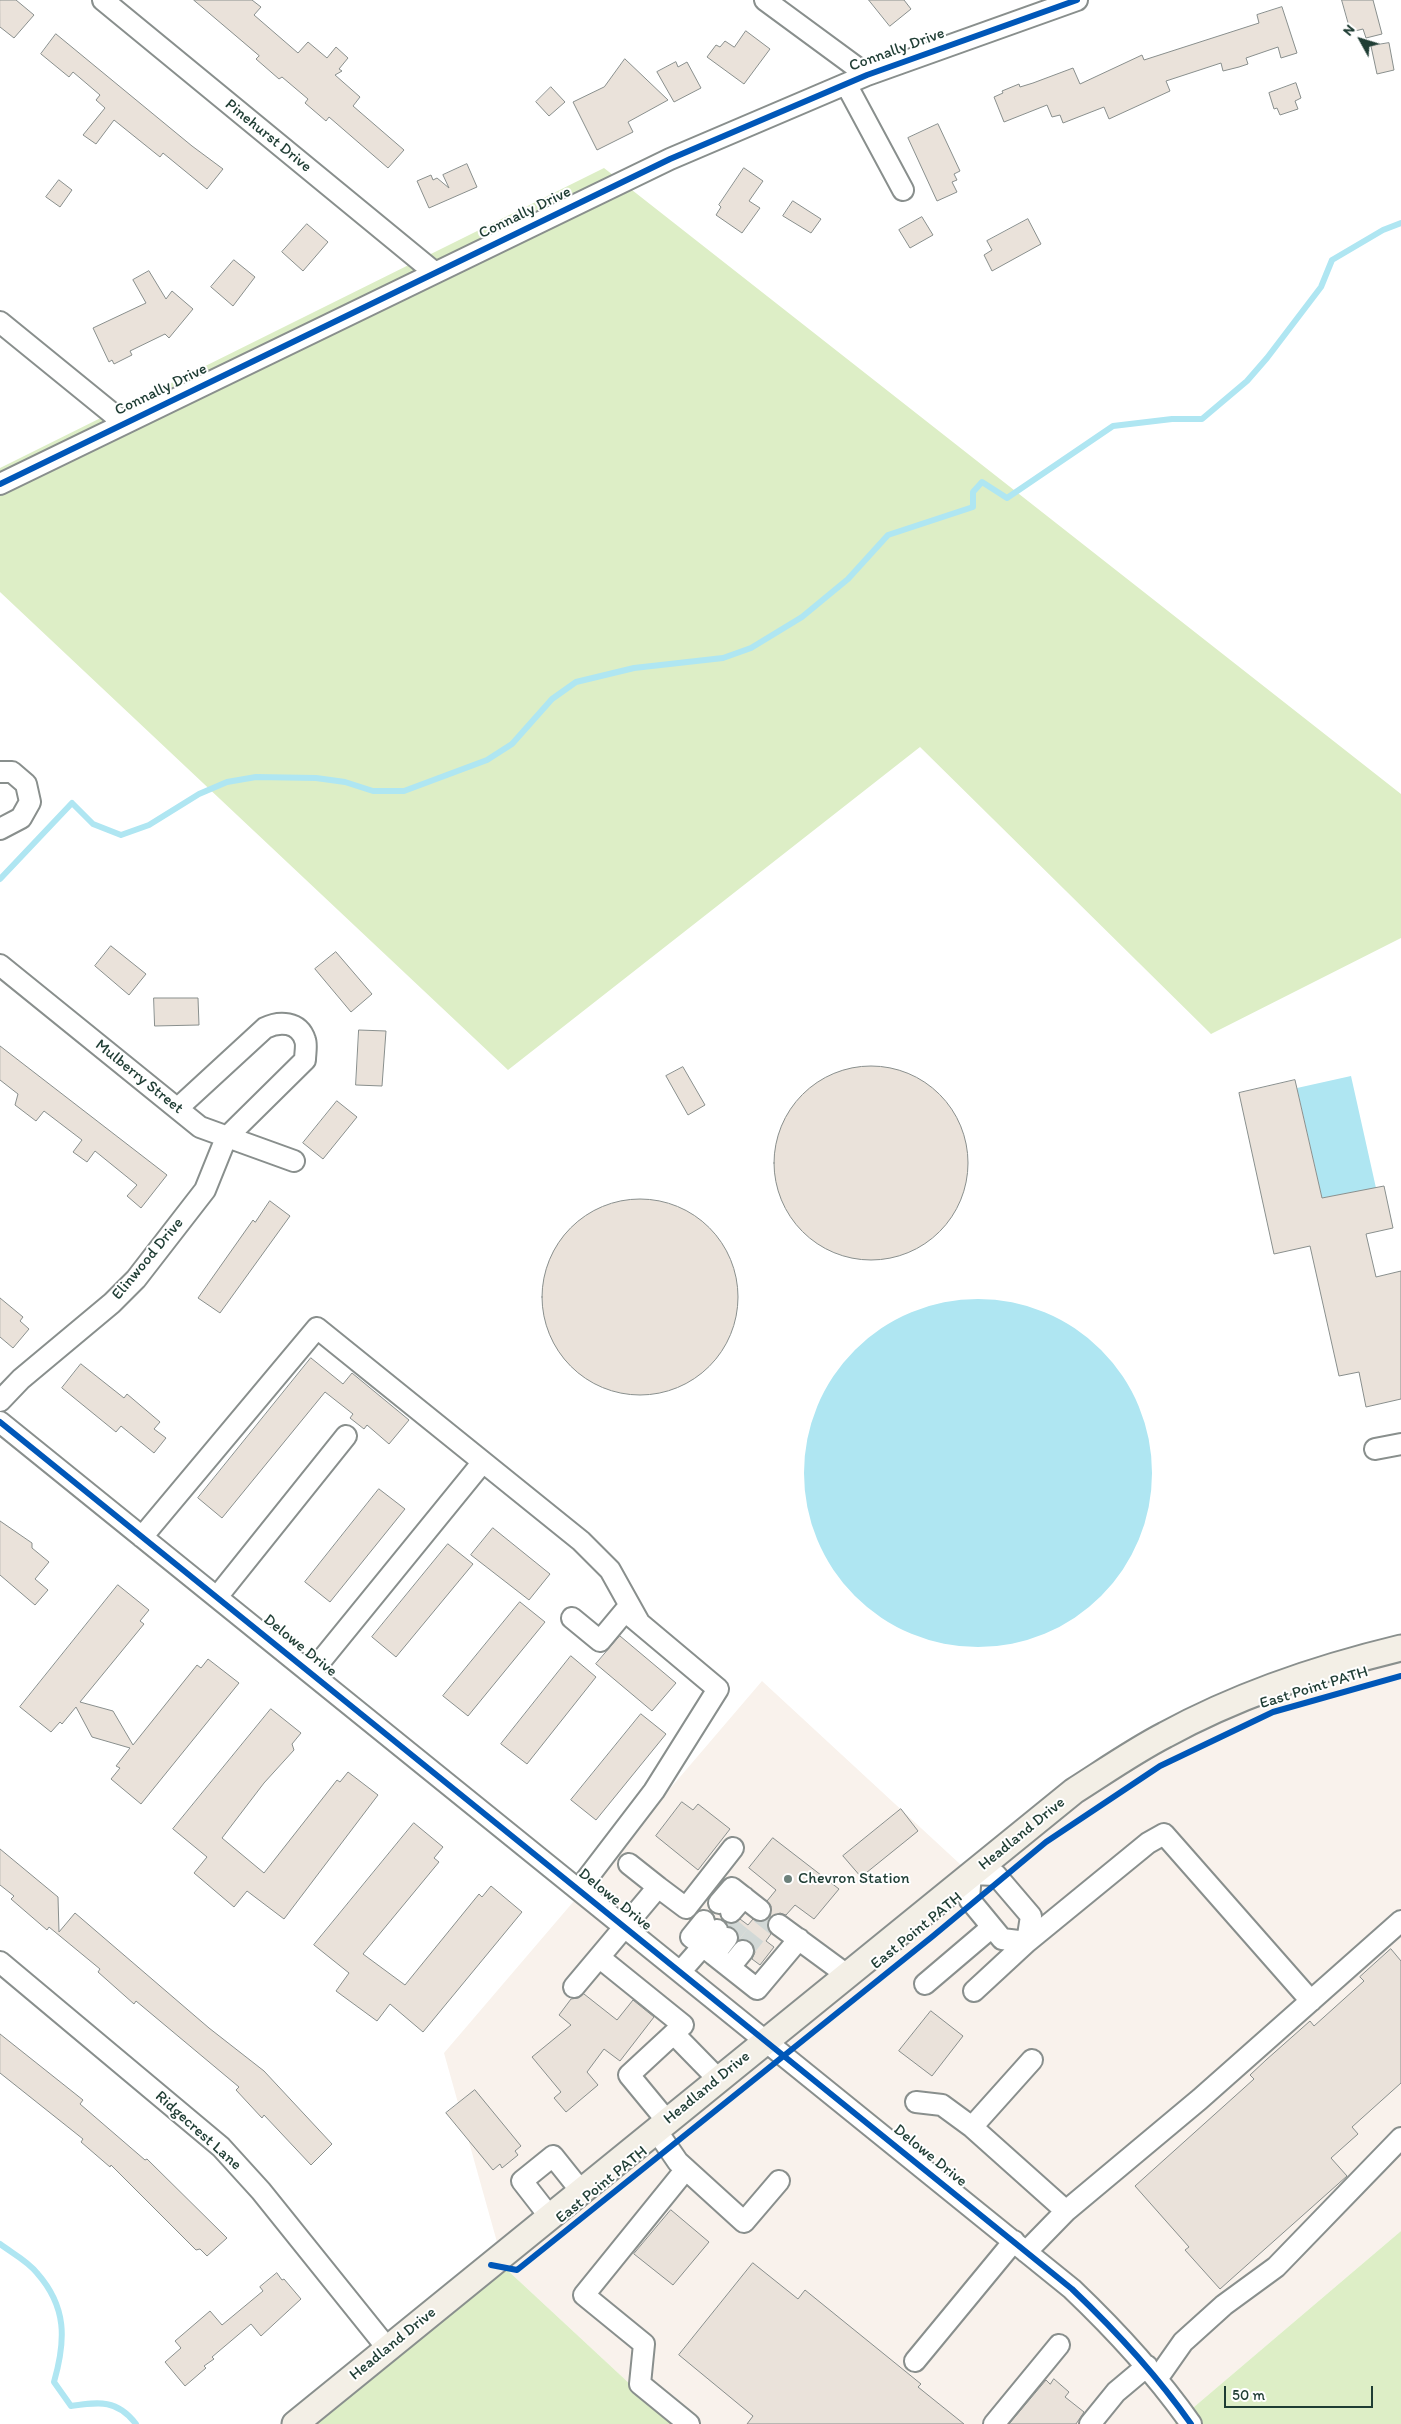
<!DOCTYPE html>
<style>
body{margin:0}
#map{position:relative;width:1401px;height:2424px;overflow:hidden;background:#fff;font-family:Itim,sans-serif}
canvas{display:block}
.north{position:absolute;left:1336px;top:15px;width:50px;height:50px;-webkit-text-stroke:4px #fff;paint-order:stroke;rotate:309deg;font-size:14px;font-weight:700;line-height:20px;text-align:center;color:#1f3d34}
.north::after{content:'';display:block;margin:auto;width:18px;height:22px;background:#1f3d34;clip-path:polygon(50% 0,100% 100%,50% 72%,0 100%)}
.scale{position:absolute;left:1224px;top:2386px;width:149px;height:22px;box-sizing:border-box;border:2px solid #1f3d34;border-top:0;padding-left:6px;font-size:15px;line-height:18px;white-space:nowrap;color:#1f3d34;-webkit-text-stroke:4px #fff;paint-order:stroke}
</style>
<div id="map">
<canvas width="1401" height="2424"></canvas>
<div class="north">N</div>
<div class="scale">50 m</div>
</div>
<script>
const c = document.querySelector('canvas').getContext('2d');
c.lineJoin = 'round';
function paint(path, color) { c.fillStyle = color; c.fill(path, 'evenodd'); }
function strokePath(path, color, width, dash) { c.strokeStyle = color; c.lineWidth = width; c.lineCap = dash ? 'butt' : 'round'; c.setLineDash(dash || []); c.stroke(path); }
function drawText(font, color, halo, rows, align = 'center') {
  c.font = font + ' Itim,sans-serif'; c.lineWidth = 4; c.setLineDash([]); c.textBaseline = 'middle'; c.strokeStyle = halo; c.fillStyle = color; for (const [text, x, y, turn = 0] of rows) {
    c.save(); c.translate(x, y); c.rotate((+turn || 0) * Math.PI / 180); c.textAlign = isNaN(turn) ? turn : align; if (halo) c.strokeText(text, 0, 0); c.fillText(text, 0, 0); c.restore();
  }
}
paint(new Path2D(`
 M1401,1641V2231L1174,2424H673L504,2267L444,2053L762,1681L974,1877L1132,1745L1299,1662Z`), '#f9f2ec');
paint(new Path2D(`
 M604,168L1401,794V938L1211,1034L920,747L508,1070L0,592V468Z
 M1401,2231V2424H1174Z
 M504,2267L673,2424H310Z`), '#ddeec6');
paint(new Path2D(`
 M1351,1076L1376,1188L1322,1198L1297,1088Z
 M804 1473a174 174 0 1 1 348 0a174 174 0 1 1-348 0Z`), '#afe6f2');
strokePath(new Path2D(`
 M0,879L72,803L93,824L121,835L149,825L199,794L227,782L256,777L316,778L345,782L373,791H404L487,760L512,744L552,699L576,682L634,668L723,658L751,648L802,617L848,579L888,535L973,507V492L982,482L1007,498L1113,426L1172,419H1202L1247,381L1267,358L1321,287L1332,260L1383,230L1401,223
 M0,2244C12,2253 28,2261 37,2273C67,2307 66,2340 54,2382L71,2406C99,2402 117,2399 136,2424`), '#afe6f2', 6);
const building = new Path2D(`
 M0,0H16L34,15L14,38L0,27Z
 M194,0H252L261,7L254,15L298,53L308,42L327,58L336,47L348,58L339,69L342,71L335,75L360,97L353,106L404,150L388,168L329,117L326,121L305,103L308,99L282,77L279,79L256,59L259,56Z
 M869,0H904L911,9L890,26Z
 M1342,0H1373L1382,34L1366,38L1363,29L1351,32Z
 M1282,7L1297,53L1281,58L1278,47L1246,58L1248,64L1239,67L1223,71L1221,63L1166,81L1170,91L1109,119L1104,107L1063,123L1060,115L1052,117L1047,105L1004,122L994,97L1003,93L1002,91L1019,84L1020,87L1033,83L1073,68L1080,84L1142,55L1144,60L1259,23L1257,15Z
 M746,31L770,49L744,84L707,57L716,45L720,47L725,41L734,47Z
 M56,34L192,146L223,169L207,189L163,153L160,157L114,120L96,144L83,135L105,108L96,100L100,95L73,72L69,77L41,54Z
 M1389,43L1394,70L1377,74L1371,46Z
 M625,59L668,100L628,122L633,132L597,150L573,102L604,87Z
 M676,62L678,67L687,62L701,88L674,102L657,72Z
 M1296,83L1301,98L1295,101L1298,109L1280,115L1277,108L1274,109L1269,93Z
 M551,87L565,102L549,116L536,102Z
 M938,124L960,171L954,174L957,180L952,182L957,192L937,201L908,138Z
 M467,164L477,187L429,208L417,181L431,175L433,180L437,178L449,188L443,175Z
 M744,168L763,181L749,201L760,208L742,233L716,215L721,207L719,205Z
 M59,180L72,190L60,207L46,197Z
 M793,201L821,219L811,233L783,216Z
 M922,217L933,235L910,248L899,230Z
 M1028,219L1041,244L992,271L984,255L992,250L987,241Z
 M307,224L328,242L303,271L282,252Z
 M234,260L255,277L233,306L211,287Z
 M149,271L166,299L172,291L193,309L169,338L165,334L130,351L132,355L114,364L112,360L109,362L93,328L146,303L133,280Z
 M111,946L146,974L129,995L95,966Z
 M336,952L372,994L351,1012L315,969Z
 M154,998H198L199,1025L155,1026Z
 M359,1030L386,1031L382,1086L356,1085Z
 M0,1046L167,1175L141,1208L127,1196L137,1185L95,1151L87,1162L73,1152L82,1140L44,1111L36,1121L15,1105L18,1094L0,1080Z
 M774 1163a97 97 0 1 1 194 0a97 97 0 1 1-194 0Z
 M683,1067L705,1105L688,1115L666,1076Z
 M1295,1080L1322,1198L1384,1186L1393,1228L1366,1234L1376,1277L1401,1271V1399L1366,1407L1359,1372L1339,1376L1310,1246L1274,1254L1239,1093Z
 M337,1101L357,1117L323,1159L303,1143Z
 M542 1297a98 98 0 1 1 196 0a98 98 0 1 1-196 0Z
 M270,1201L290,1216L220,1313L198,1298L253,1220L255,1222Z
 M0,1298L23,1317L20,1321L29,1329L13,1348L0,1337Z
 M311,1358L343,1384L352,1373L409,1420L389,1444L367,1425L364,1429L350,1418L353,1414L325,1392L222,1518L198,1498Z
 M81,1364L124,1398L127,1394L160,1422L154,1429L166,1438L154,1453L121,1426L116,1432L62,1388Z
 M379,1489L405,1509L330,1602L305,1582Z
 M0,1521L32,1543V1548L49,1562L35,1579L48,1590L35,1605L0,1575Z
 M493,1528L550,1574L529,1600L471,1555Z
 M448,1544L473,1564L396,1657L372,1637Z
 M118,1585L149,1610L140,1621L144,1624L80,1702L113,1711L133,1745L197,1665L201,1668L208,1659L239,1683L141,1804L111,1779L120,1768L116,1766L130,1748L92,1737L76,1707L62,1724L60,1722L51,1732L20,1707Z
 M520,1602L545,1622L468,1716L443,1696Z
 M620,1636L676,1683L652,1711L596,1664Z
 M571,1656L596,1677L527,1764L501,1744Z
 M271,1709L301,1733L292,1744L294,1750L264,1783L222,1838L264,1873L337,1780L340,1782L348,1772L378,1795L284,1919L247,1891L234,1907L194,1873L207,1857L173,1829Z
 M641,1714L666,1734L596,1820L571,1800Z
 M682,1802L693,1810L698,1804L730,1829L698,1870L656,1836Z
 M901,1809L918,1831L861,1877L843,1856Z
 M414,1823L443,1847L434,1858L439,1862L363,1954L405,1985L479,1894L482,1897L491,1886L522,1912L423,2032L390,2004L377,2021L336,1991L349,1973L314,1945Z
 M773,1838L839,1889L814,1919L795,1905L786,1915L780,1913L770,1918L767,1924L771,1934L766,1941L774,1947L760,1965L752,1959L755,1952L751,1942L739,1940L738,1933L726,1922L734,1923L740,1919L748,1925L753,1919L764,1921L770,1917L771,1906L767,1901L776,1890L749,1868Z
 M0,1849L58,1897L59,1932L75,1913L209,2028L264,2071L332,2144L311,2165L264,2115L262,2118L236,2090L239,2087L136,2001L134,2004L98,1972L100,1969L49,1927L47,1930L11,1899L14,1896L0,1885Z
 M1391,1949L1401,1961V2083L1352,2127L1358,2134L1331,2158L1347,2176L1220,2289L1185,2250L1189,2247L1135,2186L1254,2079L1250,2075L1266,2060L1310,2021L1314,2026L1364,1981L1360,1977Z
 M584,1994L617,2020L633,2000L654,2017L620,2061L604,2049L587,2072L598,2085L566,2112L554,2098L561,2092L532,2057L571,2025L559,2015L571,1999L578,1998Z
 M931,2011L963,2036L932,2076L899,2051Z
 M0,2034L83,2100L80,2104L145,2160L147,2159L227,2238L207,2256L200,2249L196,2250L111,2165L110,2167L81,2142L83,2139L0,2073Z
 M475,2090L521,2146L515,2151L518,2155L502,2168L500,2164L493,2170L446,2113Z
 M671,2210L709,2242L673,2285L634,2254Z
 M753,2263L798,2299L805,2290L921,2384L918,2387L964,2424H747L753,2416L679,2355Z
 M277,2273L282,2280L284,2279L301,2299L261,2336L251,2324L212,2357L214,2359L204,2366L206,2368L185,2386L165,2362L181,2348L175,2341L210,2311L222,2325L263,2291L260,2287Z
 M1054,2379L1069,2392L1065,2397L1084,2412L1076,2424H1009L1046,2380L1050,2384Z`);
paint(building, '#eae2da');
strokePath(building, '#898f8d', 1);
strokePath(new Path2D(`
 M727,1938L742,1920
 M743,1951L770,1917`), '#d2d8d6', 20, [20, 10]);
const minor = new Path2D(`
 M103,0L434,272
 M765,0L867,75
 M846,84L903,190
 M0,322L124,423
 M0,484L670,159L867,75L1077,0
 M0,772H12L26,784L30,802L21,818L0,829
 M0,965L200,1127L294,1161
 M0,1401L21,1379L112,1303L136,1279L205,1190L226,1138L305,1060C305,1054 307,1045 305,1040C299,1021 279,1021 265,1028L178,1108
 M0,1422L1072,2289C1116,2331 1156,2374 1191,2424
 M1375,1449L1401,1444
 M142,1537L317,1328L581,1541L610,1570L639,1622
 M217,1597L346,1436
 M572,1618L600,1641L625,1611L718,1689L654,1791L579,1889
 M311,1673L482,1463
 M971,1874L996,1875L1031,1916L1027,1942L1002,1939L969,1899Z
 M658,1887L686,1908L733,1848
 M719,1903L732,1888L760,1910
 M731,1912L744,1897
 M779,1925L847,1975
 M717,1930L703,1946L714,1955L727,1938
 M714,1955L757,1989L799,1939
 M600,1958L683,2025L629,2075L667,2121
 M0,1962L221,2147L261,2191L388,2349
 M730,1967L743,1951
 M681,1971L703,1946L691,1937L704,1921
 M925,1984L992,1927
 M574,1987L658,1887L629,1864
 M974,1991L1027,1942L1148,1843L1164,1834L1311,2001
 M674,2034L718,2079
 M916,2102L942,2105L972,2127L1066,2211
 M972,2127L1032,2060
 M656,2130L678,2162L744,2222L779,2181
 M686,2169L584,2295L644,2344L640,2384L689,2424
 M550,2217L522,2181L553,2156L581,2191
 M1026,2252L1066,2211L1200,2099L1401,1921
 M915,2361L1014,2241
 M1157,2379L1183,2342L1224,2305L1276,2267L1401,2138
 M994,2424L1059,2345
 M1090,2424L1116,2392L1147,2366`);
const major = new Path2D(`
 M295,2424L1074,1791C1104,1772 1134,1751 1165,1735C1240,1694 1318,1668 1401,1648`);
strokePath(minor, '#898f8d', 24);
strokePath(major, '#898f8d', 29);
strokePath(minor, '#fff', 20);
strokePath(major, '#f3efe6', 25);
strokePath(new Path2D(`
 M0,484L670,159L867,75L1077,0
 M0,1422L1072,2289C1116,2331 1156,2374 1191,2424
 M491,2265L517,2270L933,1936L1046,1842L1160,1766L1273,1712L1401,1676`), '#0057b8', 6);
for (const [x, y, r, color] of [
 [788,1879,5,"#6d817b"]
]) { const dot = new Path2D(); dot.arc(x, y, r, 0, 2 * Math.PI); c.fillStyle = color; c.fill(dot); strokePath(dot, '#fff', 2); }
drawText('16px', '#1f3d34', '#fff', [
 ["Connally Drive",897,50,-20],
 ["Pinehurst Drive",268,136,39],
 ["Connally Drive",525,213,-26],
 ["Connally Drive",161,390,-26],
 ["Mulberry Street",139,1077,39],
 ["Elinwood Drive",148,1259,-50],
 ["Delowe Drive",300,1646,39],
 ["East Point PATH",1314,1688,-17],
 ["Headland Drive",1022,1834,-39],
 ["Delowe Drive",615,1900,39],
 ["East Point PATH",917,1931,-39],
 ["Headland Drive",707,2088,-39],
 ["Ridgecrest Lane",198,2131,42],
 ["Delowe Drive",930,2156,39],
 ["East Point PATH",602,2185,-39],
 ["Headland Drive",393,2344,-39]
]);
drawText('16px', '#1f3d34', '#fff', [
 ["Chevron Station",798,1879]
], 'left');
</script>
